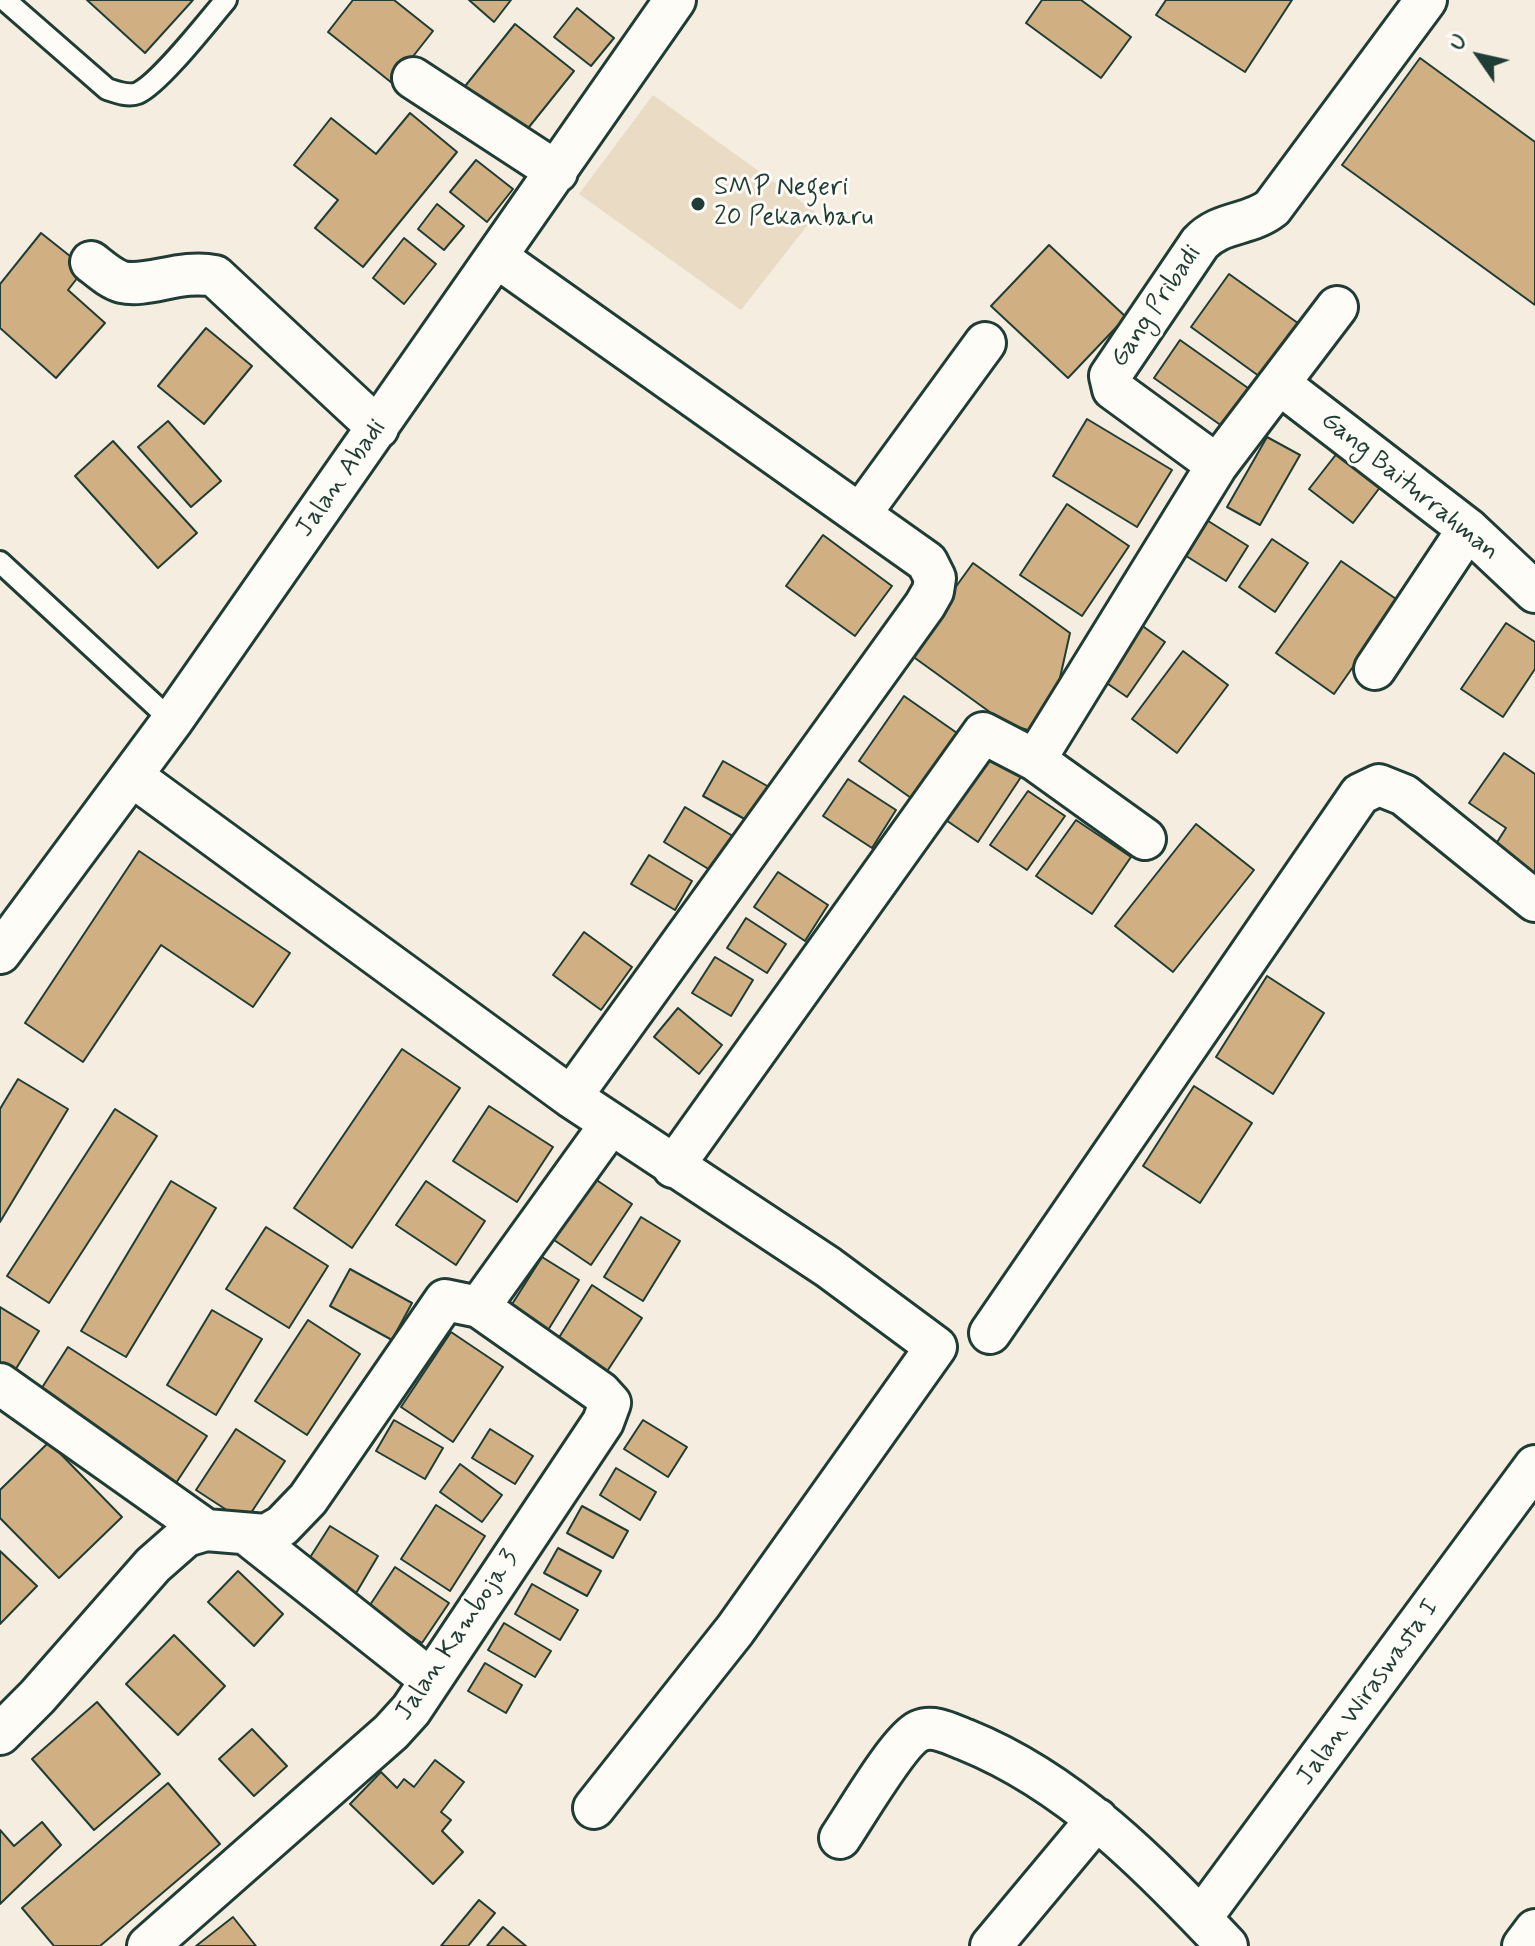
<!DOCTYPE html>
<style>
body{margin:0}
#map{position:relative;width:1535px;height:1946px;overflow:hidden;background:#f4ede0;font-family:Mynerve,sans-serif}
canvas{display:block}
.north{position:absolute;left:1439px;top:16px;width:80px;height:80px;-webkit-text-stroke:6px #fdfcf7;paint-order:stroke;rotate:304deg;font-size:22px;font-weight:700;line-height:32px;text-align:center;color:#1f3d34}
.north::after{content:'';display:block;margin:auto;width:28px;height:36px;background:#1f3d34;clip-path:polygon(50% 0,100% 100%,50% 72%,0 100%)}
</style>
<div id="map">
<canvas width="1535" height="1946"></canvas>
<div class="north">U</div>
</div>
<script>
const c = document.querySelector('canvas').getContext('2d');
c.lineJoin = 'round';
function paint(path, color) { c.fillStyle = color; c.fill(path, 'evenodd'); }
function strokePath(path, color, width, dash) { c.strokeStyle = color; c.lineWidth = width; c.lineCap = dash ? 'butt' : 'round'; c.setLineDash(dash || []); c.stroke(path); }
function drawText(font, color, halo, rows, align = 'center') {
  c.font = font + ' Mynerve,sans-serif'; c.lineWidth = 6; c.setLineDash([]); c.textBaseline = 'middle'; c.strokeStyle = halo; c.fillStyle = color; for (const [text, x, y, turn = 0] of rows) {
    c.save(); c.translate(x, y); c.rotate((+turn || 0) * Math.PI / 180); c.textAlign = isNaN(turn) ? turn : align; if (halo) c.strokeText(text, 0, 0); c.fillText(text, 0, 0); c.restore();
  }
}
paint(new Path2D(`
 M653,95L817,213L741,310L579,194Z`), '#e9dbc4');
const building = new Path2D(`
 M87,0H193L145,53Z
 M353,0H394L433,31L392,83L328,32Z
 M469,0H511L494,22Z
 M1042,0H1081L1131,37L1101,78L1026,23Z
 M1166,0H1292L1245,72L1156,15Z
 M577,8L614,38L591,66L554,37Z
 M515,24L574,71L517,142L458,95Z
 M1420,58L1535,142V305L1342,165Z
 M410,113L457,152L363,267L315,228L338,200L294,165L331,118L376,154Z
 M476,160L513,189L487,222L450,192Z
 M437,204L464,226L444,250L418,229Z
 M41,233L85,268L68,290L105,323L56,378L0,328V284Z
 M404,238L436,264L404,304L373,278Z
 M1049,245L1126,317L1068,378L991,306Z
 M1229,274L1302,326L1263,379L1191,327Z
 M206,328L252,366L204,424L158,386Z
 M1180,340L1255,393L1229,431L1154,378Z
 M1087,419L1172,470L1137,527L1053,476Z
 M168,421L221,481L191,507L138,447Z
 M1267,437L1300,455L1260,525L1227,507Z
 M113,441L197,533L158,568L75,476Z
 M1338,452L1381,486L1353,523L1309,489Z
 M1067,504L1129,546L1082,616L1020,575Z
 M1205,519L1248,546L1226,581L1183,554Z
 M823,535L892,586L855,636L786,586Z
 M1272,539L1308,563L1275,612L1239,587Z
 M1341,561L1399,601L1334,694L1276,653Z
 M973,563L1070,633L1047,736L1005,723L908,653Z
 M1134,620L1165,642L1127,697L1095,675Z
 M1506,623L1535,642V669L1503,717L1461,689Z
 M1183,651L1228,685L1177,753L1132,719Z
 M904,696L957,733L911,798L859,761Z
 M980,750L1021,777L978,842L937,814Z
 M1504,753L1535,774V883L1489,855L1506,828L1469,803Z
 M723,761L769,787L750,822L703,796Z
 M848,779L896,810L872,848L823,816Z
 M1028,791L1065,816L1027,870L990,845Z
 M685,807L736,838L715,873L664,842Z
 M1076,820L1131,857L1092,914L1036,876Z
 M1196,824L1254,870L1173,972L1115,926Z
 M139,851L290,953L253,1007L161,945L83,1062L25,1023Z
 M649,855L692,881L675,910L631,884Z
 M778,872L828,905L805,941L754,907Z
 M746,918L786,944L767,973L727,948Z
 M584,932L632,967L601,1010L553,975Z
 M715,957L753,980L731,1016L692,993Z
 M1267,976L1324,1013L1273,1094L1216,1057Z
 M678,1008L722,1045L699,1074L654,1037Z
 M402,1049L460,1088L352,1248L294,1208Z
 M18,1079L68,1109L0,1222V1109Z
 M1194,1086L1252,1123L1200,1203L1143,1166Z
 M489,1106L553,1147L517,1202L453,1161Z
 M115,1109L157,1136L49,1303L7,1276Z
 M595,1179L632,1204L591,1265L554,1240Z
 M171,1181L216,1208L126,1357L81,1331Z
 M426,1181L485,1221L456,1265L396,1225Z
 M641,1217L680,1241L643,1301L604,1277Z
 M266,1227L328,1266L289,1328L226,1289Z
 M542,1257L579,1280L540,1343L502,1320Z
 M350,1269L412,1303L392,1340L330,1306Z
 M592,1285L642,1318L602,1379L553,1347Z
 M0,1307L39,1331L14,1372L0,1363Z
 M212,1310L262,1339L216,1415L167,1385Z
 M308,1320L360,1354L307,1435L255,1401Z
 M451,1332L503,1367L453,1442L401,1407Z
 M68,1347L207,1436L174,1486L36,1397Z
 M394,1420L443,1448L425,1479L376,1451Z
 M643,1420L687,1447L668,1477L624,1449Z
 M236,1429L285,1461L245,1522L196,1490Z
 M490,1429L533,1456L515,1484L472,1458Z
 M49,1442L122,1517L59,1578L0,1518V1490Z
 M460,1464L502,1495L482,1522L440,1492Z
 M616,1468L656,1492L640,1520L600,1495Z
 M436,1505L485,1536L450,1591L401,1559Z
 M582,1506L628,1531L613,1558L567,1533Z
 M330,1526L378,1556L352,1600L302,1570Z
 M558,1548L601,1571L587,1596L544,1573Z
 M0,1551L37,1586L0,1624Z
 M395,1567L449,1603L422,1643L368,1608Z
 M238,1571L283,1614L254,1646L208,1602Z
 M532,1584L578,1610L560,1640L515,1614Z
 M504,1623L551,1651L535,1677L488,1650Z
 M174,1635L225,1686L178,1735L126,1684Z
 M485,1663L522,1685L506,1713L468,1691Z
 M97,1702L160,1774L94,1830L32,1759Z
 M252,1729L287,1766L254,1796L219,1759Z
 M435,1760L464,1782L441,1812L451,1820L442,1831L463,1852L433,1884L350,1804L381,1772L397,1788L404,1779L414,1787Z
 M168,1783L220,1844L100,1946H54L22,1908Z
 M42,1822L61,1845L0,1904V1830L14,1846Z
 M479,1900L495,1913L468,1946H441Z
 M233,1917L256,1946H196Z
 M503,1927L526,1946H487Z`);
paint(building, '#d0b083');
strokePath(building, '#1f3d34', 2);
const lane = new Path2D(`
 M5,0L107,89C116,92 128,97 138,93C160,83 208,21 226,0
 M0,562L172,721`);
const street = new Path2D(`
 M413,78L557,172
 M498,258L927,562L935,578L933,591L925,605L571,1097
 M91,262C100,269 111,279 122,282C148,288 180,269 215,276L378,428
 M1281,385L1468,529L1535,592
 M1217,465L1113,389L1110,376L1200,243C1220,221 1249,226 1272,208L1426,0
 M861,513L985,343
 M1375,669L1468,529
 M1035,760L1217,465L1337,307
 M132,776L571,1097L828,1267L936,1347L735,1630L594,1808
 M0,953L172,721L675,0
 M673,1167L983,733L1035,760L1145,839
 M479,1307L610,1125
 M990,1333L1360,794L1379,785L1404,795L1535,901
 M0,1384L206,1530
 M249,1536L431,1680
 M0,1734L37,1697L153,1565L186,1536L206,1530L266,1535L282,1526L308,1499L445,1300L479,1307L600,1392L610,1403L603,1422L411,1710L391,1732L148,1946
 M840,1838C855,1816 899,1740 919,1731C934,1724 952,1735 966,1740C1070,1782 1151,1865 1227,1946
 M1201,1918L1535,1466
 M991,1946L1097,1819
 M1523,1946L1535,1930`);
strokePath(lane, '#1f3d34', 26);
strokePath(street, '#1f3d34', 46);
strokePath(lane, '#fdfcf7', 20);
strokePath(street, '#fdfcf7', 40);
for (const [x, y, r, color] of [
 [698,204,8,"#1f3d34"]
]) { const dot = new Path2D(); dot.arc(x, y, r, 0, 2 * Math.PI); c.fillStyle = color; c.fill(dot); strokePath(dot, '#fdfcf7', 3); }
drawText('26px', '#1f3d34', '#fdfcf7', [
 ["SMP Negeri",714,189],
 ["20 Pekanbaru",714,219]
], 'left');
drawText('26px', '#1f3d34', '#fdfcf7', [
 ["Gang Pribadi",1157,307,-56],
 ["Jalan Abadi",342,479,-55],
 ["Gang Baiturrahman",1409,487,39],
 ["Jalan Kamboja 3",458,1636,-56],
 ["Jalan Wiraswasta I",1369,1693,-54]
]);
</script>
